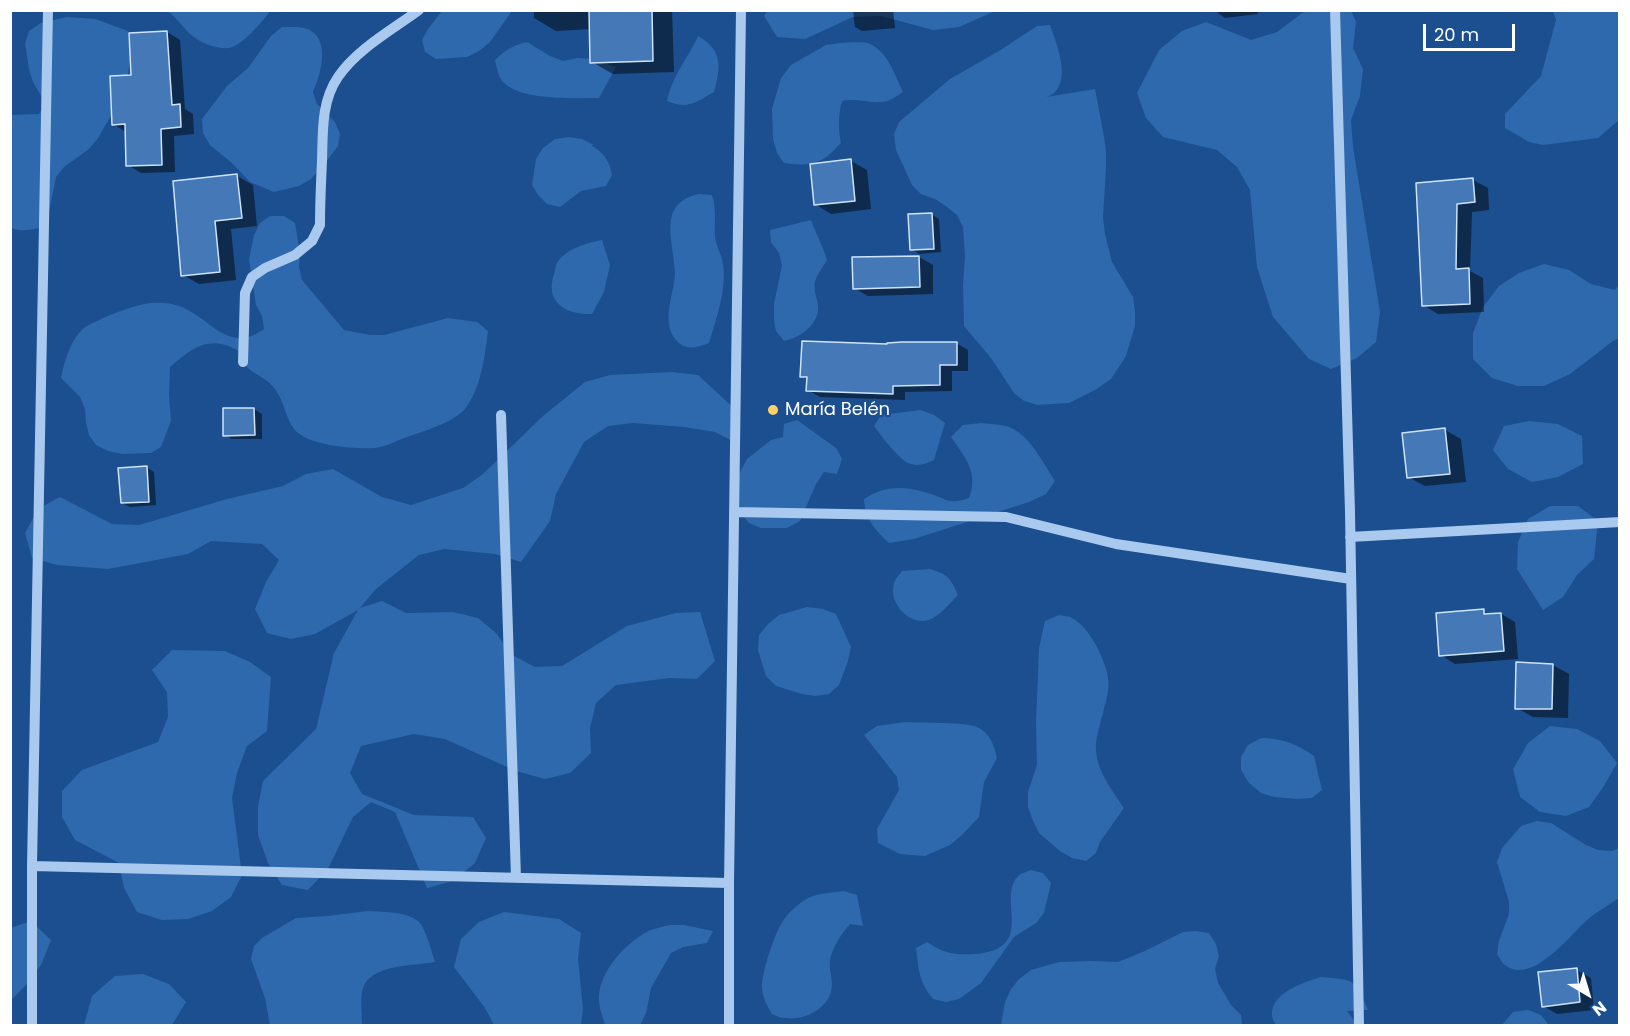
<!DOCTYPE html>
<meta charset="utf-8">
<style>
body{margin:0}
#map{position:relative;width:1630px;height:1036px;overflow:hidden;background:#1b4f8f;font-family:Poppins,sans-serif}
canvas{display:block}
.frame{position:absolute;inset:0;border:12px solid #fff;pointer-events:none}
.north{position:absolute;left:1558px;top:964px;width:60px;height:60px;-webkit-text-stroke:4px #1b4f8f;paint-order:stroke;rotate:142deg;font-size:16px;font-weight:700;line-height:24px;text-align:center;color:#fff}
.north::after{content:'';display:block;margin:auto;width:21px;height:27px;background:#fff;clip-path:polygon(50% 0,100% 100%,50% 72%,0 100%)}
.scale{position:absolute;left:1423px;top:24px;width:92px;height:27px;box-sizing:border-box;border:3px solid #fff;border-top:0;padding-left:8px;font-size:18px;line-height:21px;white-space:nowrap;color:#fff;-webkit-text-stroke:4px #1b4f8f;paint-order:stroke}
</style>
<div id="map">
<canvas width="1630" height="1036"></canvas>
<div class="frame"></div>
<div class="north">N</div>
<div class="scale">20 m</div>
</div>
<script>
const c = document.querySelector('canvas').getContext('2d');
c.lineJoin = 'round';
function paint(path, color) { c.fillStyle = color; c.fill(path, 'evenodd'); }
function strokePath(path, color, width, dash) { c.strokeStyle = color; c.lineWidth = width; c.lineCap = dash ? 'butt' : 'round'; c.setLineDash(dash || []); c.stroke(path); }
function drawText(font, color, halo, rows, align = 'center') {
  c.font = font + ' Poppins,sans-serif'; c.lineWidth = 4.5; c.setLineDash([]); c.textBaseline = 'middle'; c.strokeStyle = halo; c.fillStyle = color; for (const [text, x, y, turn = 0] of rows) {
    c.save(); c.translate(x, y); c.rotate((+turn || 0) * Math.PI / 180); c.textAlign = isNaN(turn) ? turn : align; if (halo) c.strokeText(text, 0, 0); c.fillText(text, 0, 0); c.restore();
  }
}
paint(new Path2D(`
 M167,11H270C263,21 242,46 229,48C217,49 203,44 194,37C184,30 178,18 167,11Z
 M442,11V10L512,11L490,42L479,51L467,57L436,59L425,52L422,40L428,29Z
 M767,11V10L995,11L959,27L933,30L881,16L853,17L805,39L777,37L764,16Z
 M1305,11H1351L1356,22L1353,48L1363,69L1360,96L1351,120L1353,147L1380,312L1376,342L1357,358L1331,369L1309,359L1273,317L1257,267L1250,190L1237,167L1217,150L1163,137L1146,118L1137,93L1159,50L1182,31L1206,22L1251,40L1277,32Z
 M1553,11H1619V120L1598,138L1543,145L1529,142L1505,128V114L1541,76L1556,20Z
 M67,17L95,19L128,31L130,60L126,90L98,138L89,149L64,167L56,177L48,217L40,228C30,230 20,232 11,228L10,115L39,114L45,103L33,82L29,69L25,44L29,31L41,23Z
 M1050,25C1056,42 1071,78 1054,93C1052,95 1049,96 1046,97L1095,89L1104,136L1106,152V168L1103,218L1105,234L1112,262L1133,297L1135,311V326L1126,356L1111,379L1095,390L1069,403L1038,405L1024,401L1014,393L991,358L964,326L963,285L965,256L963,227L957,215L947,207L935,199L921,194L912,185L896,150L894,134L899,122L950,79L999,51L1037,26Z
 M282,27C290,27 303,26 310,30C331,42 320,76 313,92L317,104L335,122L340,134L338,146L329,158L311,179L299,186L274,192L250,182L233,164L210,145L203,133L202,119L227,86L248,68L271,36Z
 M698,36C723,50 721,67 714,92C696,102 688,110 667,101C673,74 687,60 698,36Z
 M527,42L550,56L563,61L577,58L591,59L616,67L599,98C575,98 520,101 503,82C498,76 497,68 495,60C505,50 513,45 527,42Z
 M840,43C849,43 862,41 870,44C888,52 895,75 903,92C897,96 889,102 881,102C867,103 858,98 842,101C838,116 838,128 841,143C836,148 829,156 823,159C811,166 796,165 784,163L777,153L773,139L772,109L781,78L791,65L826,45Z
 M569,137L582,139L594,145H591C604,153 609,160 612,175L606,186L581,191L560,207L547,204L538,195L532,185L536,159L543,148L555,139Z
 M699,194L712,195C717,210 714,222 715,237C716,246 722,255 723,264C727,287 716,321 709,343C698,347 688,351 679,343C658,324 675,295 675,272C674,242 656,203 699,194Z
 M270,216H284L295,223L300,254L299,267L302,280L344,330L370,335H384L448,318L477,322L488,331C485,356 481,388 465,409C453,423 421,432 404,438C394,442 385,447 374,448C354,449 314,446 298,433C286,423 285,402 275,389C261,371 247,377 238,351C210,334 192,348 170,367L169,395L171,421L161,447L151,453L122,454L108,451L96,445L89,435L86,423L85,409L80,397L61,378C64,363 69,344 80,332C85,325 96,322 103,318C127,308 153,297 179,306C212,318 227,355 264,329L262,316L256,305L249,260L254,235L260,223Z
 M811,220C816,234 823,246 827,260C823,267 817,274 815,282C813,290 817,298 818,305C820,324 800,338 784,341L776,331L774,320V304L782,265L779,253L771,242L770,230Z
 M602,240L610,265L604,292L592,314C568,315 546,304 553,277C555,273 555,267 557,263C565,249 587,243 602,240Z
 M1544,264L1569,270L1591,284L1615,290L1619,284V338L1613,341L1570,374L1544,386H1518L1492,378L1473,359V333L1483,307L1499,286L1519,273Z
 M672,372L698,375L736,410L738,444L715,432L684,427L633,423L608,426L584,442L556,494L550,521L521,562L495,554L444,549L419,555L376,589L360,608L382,601L406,613L453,612L478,618L496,633L512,655L535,667L562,666L627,626L676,613L700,612L715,661L697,679L669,678L616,685L596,703L590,728L591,753L570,773L545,779L516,771L445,739L414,734L361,746L350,773L362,794L414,815L473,817L486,838L475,863L453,881L427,888L395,812L371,802L353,817L328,869L308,890L282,885L268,863L258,835V807L263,781L316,729L334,653L358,610L315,634L291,639L267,633L255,609L266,582L279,560L262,544L211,541L188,554L108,569L57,565L32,558L25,533L38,509L60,497L112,524L139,525L227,499L283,486L306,474L333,469L382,497L411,505L463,488L483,474L543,416L585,382L610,375Z
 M921,410L934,415L945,423L934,460C927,463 919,467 911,464C900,462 881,435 874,426L881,415Z
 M797,420L836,448L842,459L837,474L824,472L816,484L800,521L787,528H761L749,523L740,513L737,488L740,472L747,459L771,440L783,437L784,424Z
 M1529,421L1558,424L1582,436L1583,464L1558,477L1532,482L1508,469L1493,450L1504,426Z
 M981,423C990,424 1000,424 1009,427C1030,435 1043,463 1055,481L1046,494L1029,502L914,539L889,543C875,530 865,519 864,499C885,485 904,486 928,493C947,499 949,505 969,498C979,473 965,457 951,437L963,425Z
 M1550,506H1578L1598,521L1594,559L1577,575L1563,597L1543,610L1517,569L1518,542L1528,519Z
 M930,569C948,574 951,579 958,595C950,603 940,616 929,620C909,626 888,603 894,583C895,579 899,575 902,571Z
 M807,607L823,609L836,614L851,647L848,661L839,685L829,694L815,696L802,694L776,686L766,676L758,650L759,635L768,624L779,615Z
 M1059,615C1062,616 1069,616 1072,618C1082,623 1091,636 1096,645C1114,681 1110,687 1100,724C1098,733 1095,742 1096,751C1098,773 1112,790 1124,808L1100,842L1096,853L1086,861L1072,858L1060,851L1039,833L1033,821L1028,807V792L1037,765L1036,722L1039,648L1045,621Z
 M172,650L225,651L250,662L271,677L267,731L247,746L237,773L232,798L242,875L231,897L212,911L188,919L162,920L137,912L124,888L119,863L75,840L62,817V791L82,770L158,742L168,717L167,692L152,670Z
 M905,722C918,723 969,722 977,727C990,733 994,745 997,758L984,782L979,817L962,835L950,845L925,856L900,854L878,843L877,829L899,790L897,777L864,735L877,726Z
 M1550,726L1577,729L1600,741L1617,763L1604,786L1589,807L1566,816L1540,812L1520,797L1513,769L1528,743Z
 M1261,738C1281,738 1297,744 1314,756L1322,790L1312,798L1298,799L1274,797L1261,793L1249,783L1241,770V757L1248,745Z
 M1537,821L1551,823L1586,845L1598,850L1612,851L1619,848V898C1609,905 1598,911 1588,919C1570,935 1532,986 1505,965C1502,963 1499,957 1497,954L1499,941L1509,914V902L1497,862L1502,848L1521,826Z
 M1031,870L1043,873L1051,883L1044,913L1036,923L1014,937L981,983L959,999L946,1002L933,999C918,980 919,970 916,948L927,942C944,954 955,955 975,954C1038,949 996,900 1018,876C1021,873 1027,872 1031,870Z
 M844,891L857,895L863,926L850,924C841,934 832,948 830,961C829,969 832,976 832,984C832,1007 806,1021 785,1018C781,1018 776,1016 772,1014C767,1006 763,998 762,988C761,974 775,932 783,921C787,914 796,906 803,901C815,893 830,893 844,891Z
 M368,911C383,912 414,911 422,926C428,937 431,950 435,962C414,966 371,964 363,988C360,996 362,1016 362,1025H270L265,998L251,959L254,946L262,938L296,918L327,916Z
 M504,912L559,919L581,933L578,958L583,1009L581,1025H494L485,1008L454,967L461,939L479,922Z
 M31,921L51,940L41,965L26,985L11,1000V928Z
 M670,925H684L713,931L707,943L683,947L671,953L651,988L646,1013L640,1025H605C603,1018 600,1010 599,1002C597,975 621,948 643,934C651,929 661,927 670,925Z
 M1196,931L1209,933L1216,944L1219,956L1215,969L1218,983L1231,1005L1241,1015L1242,1025H1001L1005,1002L1011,989L1019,979L1031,970L1059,962L1090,961L1118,962L1145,951L1183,932Z
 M143,974L169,984L186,1002L172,1025H84L92,996L115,976Z
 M1321,977C1355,980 1354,978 1368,1010L1347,1011L1358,1025H1276C1274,1022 1273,1020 1272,1016C1270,993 1304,982 1321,977Z
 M1528,1010L1541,1015L1549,1025H1502L1513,1012Z`), '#2e69ad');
paint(new Path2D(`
 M534,10H672L674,72L613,74L592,62L591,29L556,31L534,18Z
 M853,10H893L895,28L862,31L855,27Z
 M1217,10H1257L1258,14L1225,18L1218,13Z
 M167,32L180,40L185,109L193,114L194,134L174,136L175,172L141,173L128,165L126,132L113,124L133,77Z
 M851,161L867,170L871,209L831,214L815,204Z
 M237,176L253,185L257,226L231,229L236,280L199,284L183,275Z
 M1473,180L1488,188L1489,210L1472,212L1470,271L1483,278L1484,312L1438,314L1423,305L1418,184Z
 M931,214L939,219L941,252L919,254L912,249Z
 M919,257L933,265V294L868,296L854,288Z
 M956,343L968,350V371H952V391L905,392V400L820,397L808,390V380L802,376Z
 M254,409L262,414V439H232L225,435V410Z
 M1445,430L1461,439L1466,482L1425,486L1408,477Z
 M146,467L154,472L156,505L130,507L122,503Z
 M1483,611L1491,615L1501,614L1515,622L1518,659L1455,664L1441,655Z
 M1553,665L1569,674L1568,718L1533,717L1517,708Z
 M1576,970L1591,978L1594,1010L1557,1014L1543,1006Z`), '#0007');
const building = new Path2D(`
 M589,10H652L653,61L590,63Z
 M167,31L172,105L180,104L181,127L161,129L162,165L126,166L125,124L112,125L110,76L131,75L129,33Z
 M851,159L855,201L814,205L810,164Z
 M237,174L242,218L215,221L220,272L181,276L173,181Z
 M1473,178L1475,202L1457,204L1456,269L1469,268L1470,304L1422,306L1416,183Z
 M932,213L934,249L910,250L908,214Z
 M919,256L920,287L853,289L852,257Z
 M802,341L887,344V343L902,342H957V365H940V385L893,386V394L806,391L807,377H800Z
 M223,408H254L255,435L223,436Z
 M1445,428L1450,474L1407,478L1402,433Z
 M147,466L149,502L121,503L118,468Z
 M1484,609V614L1501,613L1504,651L1439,656L1436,613Z
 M1516,662L1553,664L1552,709H1515Z
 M1577,968L1580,1002L1542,1007L1538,972Z`);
paint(building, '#4478b7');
strokePath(building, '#cfe3fa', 1.5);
strokePath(new Path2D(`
 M1335,10L1350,512L1359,1026
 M243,362L245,293L252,277L265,268L295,255L312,241L320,225C320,204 321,182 322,161C323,132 321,102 338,77C357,49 392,30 419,10
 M501,415L516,878
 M734,512L1006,517L1116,544L1351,579
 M1350,537L1620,522
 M32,866L729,883
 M32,1026V866L48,10
 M729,1026V883L741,10`), '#a9c9ee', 10);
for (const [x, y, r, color] of [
 [773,410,6,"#ffd166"]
]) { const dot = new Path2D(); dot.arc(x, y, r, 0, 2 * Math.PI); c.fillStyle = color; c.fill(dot); strokePath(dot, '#1b4f8f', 2); }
drawText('18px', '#fff', '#1b4f8f', [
 ["María Belén",785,410]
], 'left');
</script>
